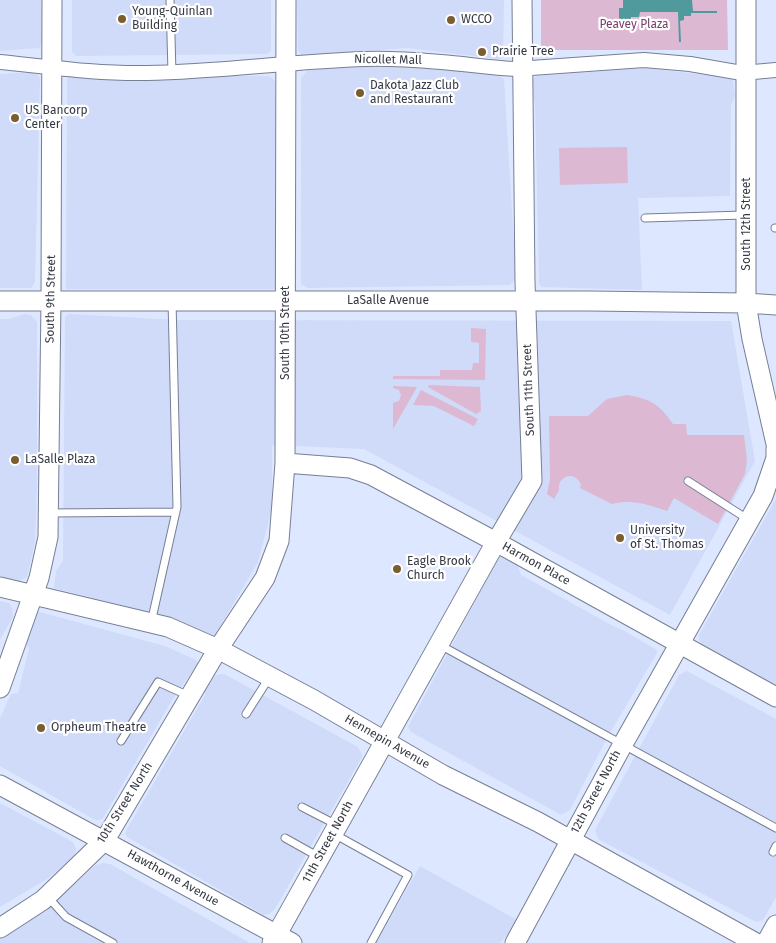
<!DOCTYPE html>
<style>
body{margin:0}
canvas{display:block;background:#dde7ff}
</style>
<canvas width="776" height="943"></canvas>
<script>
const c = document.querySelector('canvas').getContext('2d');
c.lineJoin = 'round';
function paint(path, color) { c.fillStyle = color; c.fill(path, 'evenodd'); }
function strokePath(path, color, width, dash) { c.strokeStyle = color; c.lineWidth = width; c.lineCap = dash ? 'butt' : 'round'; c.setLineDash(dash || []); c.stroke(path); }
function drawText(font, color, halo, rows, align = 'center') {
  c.font = font + ' "Fira Sans",sans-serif'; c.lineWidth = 4.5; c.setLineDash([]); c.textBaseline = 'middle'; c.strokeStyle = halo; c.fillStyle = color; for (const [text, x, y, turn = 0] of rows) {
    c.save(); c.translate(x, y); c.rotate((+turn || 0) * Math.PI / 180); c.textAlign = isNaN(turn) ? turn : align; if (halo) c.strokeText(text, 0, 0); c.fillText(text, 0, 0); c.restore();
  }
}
paint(new Path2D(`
 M0,0H41L42,42L39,48L0,51Z
 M72,0H271V51L267,54L76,56L72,52Z
 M297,0H504L503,57L499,59L408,48L301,55L298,50Z
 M398,65L499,75L504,79L516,278L510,285L308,288L301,284V78L308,70Z
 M645,68L731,78L733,80L735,96L731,105L730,196L638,198L642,290L542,287L539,283L535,103L533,96V78L537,76Z
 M35,72L40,78L35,282L31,288H0V74Z
 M71,75L269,76L273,79L275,82L282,286L277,289H66L67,78Z
 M25,314L31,315L37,322V485L35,542L27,577L19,581L0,576V319H8Z
 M69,314L176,320L731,321L755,461L670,615L364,449L272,445V509L258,562L215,635L207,638L152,613L54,588L56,571L63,561L65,317Z
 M776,499V686L702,646L699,640V635Z
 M501,557L518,566L521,575L613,626L623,630L657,650V653L607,738L570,810L561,815L411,732L408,727L498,559Z
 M0,601L9,603L12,608L13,617L0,640Z
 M36,611L165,646L196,660L198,663L174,697L103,818L100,820H95L0,766V718L11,694L18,693L29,649L25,641Z
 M687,671L776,719V897L763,920L756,922L598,839L595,830L679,675Z
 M220,674H224L358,747L361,752L362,757L275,909L269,914L264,915L127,837L125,834L127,829L205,695V691L215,676Z
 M0,803L73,842L76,849L74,857L47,879L0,907Z
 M103,863L110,864L250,943H0V936L54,902L96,865Z
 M420,866L519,921L500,943H376Z`), '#cfdbf9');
paint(new Path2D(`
 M541,0H727L728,50H541Z
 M627,147L628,183L560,185L559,148Z
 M471,328L486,329L485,380L393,379V376H440V370H472L473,363H479V343L471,342Z
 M429,385L480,387L481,411L476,414L428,387Z
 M393,386L417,387L393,429V403L399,401L401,395L399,390L393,388Z
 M421,390L478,419L474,426L434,406L413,405Z
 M627,395C651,399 659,404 673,424H686L687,435H744L747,459L745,474L718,524L674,498L667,511C647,504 632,499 612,504L580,488L581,485C576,470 557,475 559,490L554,499L547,494L550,479L549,416H588L607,399Z`), '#dcb8d2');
paint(new Path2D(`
 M623,0H692L693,11H717V13H691V16H684V20L680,21L681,42H679L678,12H640L639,17H631V21L619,22V8H623Z`), '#509a9e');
const lane = new Path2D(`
 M170,0L172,73
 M645,218L744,215
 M775,228H776
 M688,481L749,520
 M48,513L176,512
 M151,623L177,507L172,301
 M440,645L776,828
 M246,714L269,678
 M121,741L158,682L189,696
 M302,807L337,825
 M334,834L408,875L371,943
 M285,838L319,857
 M773,852L776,846
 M47,896L66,917L113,943`);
const street = new Path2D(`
 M0,62C49,67 98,74 147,73C220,72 293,61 366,59C391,58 416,60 441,62C467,64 491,68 517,69L644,60L690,64L742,73L776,70`);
const secondary = new Path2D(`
 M746,0V303L752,339L776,444
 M0,301H589L746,303L776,305
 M285,463L350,468L371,475L496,542L776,697
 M0,587L168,627L218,649L314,700L443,775L538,822L756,943
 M0,688L39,578L48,537L51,300L52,0
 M0,785L292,943
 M0,928L43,900L105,840L218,649L265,578L279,541L285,463L286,0
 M272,943L496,542L532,481L525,282L522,0
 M515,943L623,744L763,496L776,458V448
 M766,943L776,925`);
strokePath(lane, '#767f94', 9);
strokePath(street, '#767f94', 16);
strokePath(secondary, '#767f94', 21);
strokePath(lane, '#fff', 7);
strokePath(street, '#fff', 14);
strokePath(secondary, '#fff', 19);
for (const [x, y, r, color] of [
 [122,19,5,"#7a5d31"],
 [451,20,5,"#7a5d31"],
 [482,52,5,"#7a5d31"],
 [360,93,5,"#7a5d31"],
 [15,118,5,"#7a5d31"],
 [15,460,5,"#7a5d31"],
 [620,538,5,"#7a5d31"],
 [397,569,5,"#7a5d31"],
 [41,728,5,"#7a5d31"]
]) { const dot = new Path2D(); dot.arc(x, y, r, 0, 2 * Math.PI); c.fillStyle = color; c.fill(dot); strokePath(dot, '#fff', 2); }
drawText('12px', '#353943', '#fff', [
 ["Young-Quinlan",132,12],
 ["Building",132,26],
 ["WCCO",461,20],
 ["Prairie Tree",492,52],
 ["Dakota Jazz Club",370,86],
 ["and Restaurant",370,100],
 ["US Bancorp",25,111],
 ["Center",25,125],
 ["LaSalle Plaza",25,460],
 ["University",630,531],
 ["of St. Thomas",630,545],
 ["Eagle Brook",407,562],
 ["Church",407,576],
 ["Orpheum Theatre",51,728]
], 'left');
drawText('12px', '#7a3e6d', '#fff', [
 ["Peavey Plaza",634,25]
]);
drawText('12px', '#353943', '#fff', [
 ["Nicollet Mall",388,60,1],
 ["South 12th Street",747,224,-90],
 ["South 9th Street",51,299,-89],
 ["LaSalle Avenue",388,301],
 ["South 10th Street",286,333,-90],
 ["South 11th Street",529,390,-92],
 ["Harmon Place",536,564,29],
 ["Hennepin Avenue",387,742,30],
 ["12th Street North",596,792,-62],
 ["10th Street North",125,803,-58],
 ["11th Street North",328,842,-61],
 ["Hawthorne Avenue",173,878,29]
]);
</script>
